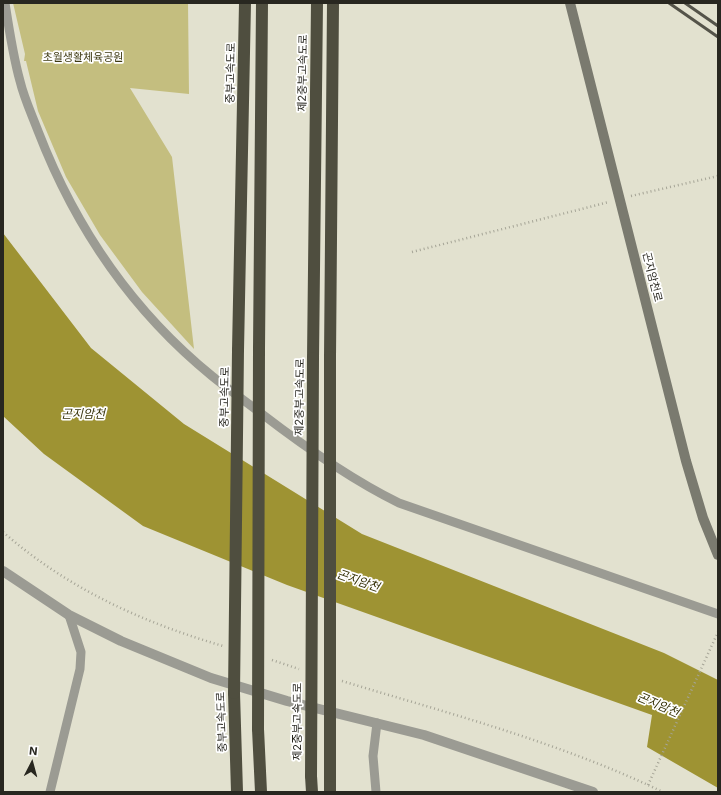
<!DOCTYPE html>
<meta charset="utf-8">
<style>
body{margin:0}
#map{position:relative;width:721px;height:795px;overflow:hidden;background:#e2e1cf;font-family:Inter,sans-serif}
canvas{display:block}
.frame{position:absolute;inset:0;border:4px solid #282720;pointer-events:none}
.north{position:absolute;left:12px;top:743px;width:40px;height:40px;-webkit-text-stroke:3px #fff;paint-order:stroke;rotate:6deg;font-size:11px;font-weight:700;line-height:16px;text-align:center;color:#282720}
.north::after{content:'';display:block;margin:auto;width:14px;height:18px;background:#282720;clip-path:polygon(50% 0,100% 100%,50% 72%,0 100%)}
</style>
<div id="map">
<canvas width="721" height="795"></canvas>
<div class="frame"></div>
<div class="north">N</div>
</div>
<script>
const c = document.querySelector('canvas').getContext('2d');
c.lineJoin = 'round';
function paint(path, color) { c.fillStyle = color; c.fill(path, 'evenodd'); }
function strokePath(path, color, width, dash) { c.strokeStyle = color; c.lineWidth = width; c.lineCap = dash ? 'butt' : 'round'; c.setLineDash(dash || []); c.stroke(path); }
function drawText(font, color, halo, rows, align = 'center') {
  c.font = font + ' Inter,"Noto Sans KR",sans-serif'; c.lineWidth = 3.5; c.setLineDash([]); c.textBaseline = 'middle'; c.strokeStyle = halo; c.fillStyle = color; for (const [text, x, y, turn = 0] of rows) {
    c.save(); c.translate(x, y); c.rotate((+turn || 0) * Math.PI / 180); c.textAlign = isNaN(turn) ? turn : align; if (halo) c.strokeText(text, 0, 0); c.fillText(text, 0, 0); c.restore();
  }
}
paint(new Path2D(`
 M13,3H188L189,94L130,88L172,157L194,349L142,292L100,235L66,177L38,111L26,61H24L25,54Z`), '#c4be7f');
paint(new Path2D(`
 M3,233L91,348L184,424L362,534L664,653L718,680V788L647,747L652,715L287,585L143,526L44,454L3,416Z`), '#9e9333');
strokePath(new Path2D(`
 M631,196L718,176
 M412,252L609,202
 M3,532C67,588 141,622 223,646
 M272,660L299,669
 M342,681C451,714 561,743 663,792
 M648,785L718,632`), '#a5a496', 2.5, [1, 3]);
strokePath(new Path2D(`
 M5,3C9,29 13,56 20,81C24,98 32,115 38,131C75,227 131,310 212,376C228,389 245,401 262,414C305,447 350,479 399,503L718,614
 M50,792L80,669L81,652L69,615
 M376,792L373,756L377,723`), '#9b9b93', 9);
strokePath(new Path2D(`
 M3,571L69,615L121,641L211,678L287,701L424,735L593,792`), '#9b9b93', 10);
strokePath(new Path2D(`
 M570,3L686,461L703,518L718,555`), '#7a7a6f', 10);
strokePath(new Path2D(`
 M259,348L262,3
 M238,350L245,3
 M330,357L333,3
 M313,358L317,3
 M234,693L237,792
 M258,729L261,792
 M311,776L312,792
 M330,776V792`), '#4f4e3f', 12);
strokePath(new Path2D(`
 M669,3L718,37
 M685,3L718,26`), '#545349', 3);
strokePath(new Path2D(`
 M330,357V776
 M234,693L238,350
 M258,729L259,348
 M311,776L313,358`), '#4f4e3f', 12);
drawText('11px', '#3e3a12', '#fff', [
 ["초월생활체육공원",83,58]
]);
drawText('11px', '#282720', '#fff', [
 ["중부고속도로",231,73,-89],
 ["제2중부고속도로",303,73,-89],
 ["곤지암천로",652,277,76],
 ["중부고속도로",225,397,-89],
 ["제2중부고속도로",300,397,-89],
 ["중부고속도로",222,722,-92],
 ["제2중부고속도로",298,722,-90]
]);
drawText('italic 12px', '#363208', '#fff', [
 ["곤지암천",83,414],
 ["곤지암천",358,581,19],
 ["곤지암천",658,705,23]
]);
</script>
